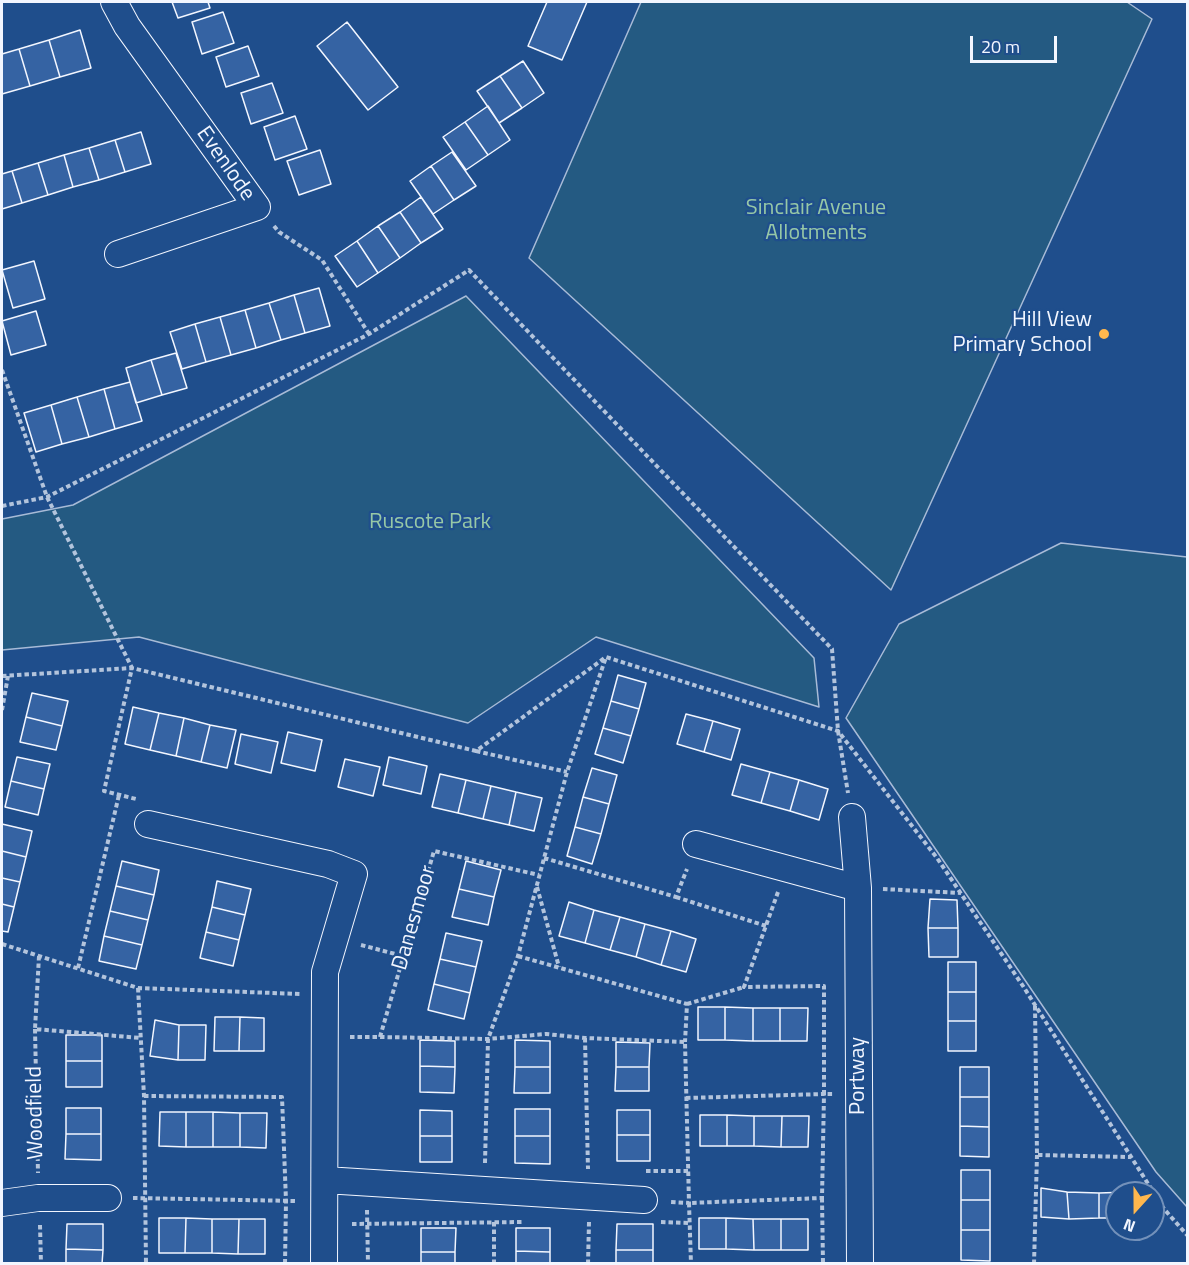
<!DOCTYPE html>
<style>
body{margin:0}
#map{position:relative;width:1189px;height:1265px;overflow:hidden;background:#1f4e8c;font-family:"Titillium Web",sans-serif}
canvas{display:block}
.frame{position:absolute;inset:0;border:3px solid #f2f6ff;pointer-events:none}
.north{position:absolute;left:1105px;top:1181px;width:60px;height:60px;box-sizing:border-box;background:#1f4e8c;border:2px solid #7391ba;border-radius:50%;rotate:201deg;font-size:16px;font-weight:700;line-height:24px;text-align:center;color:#f2f6ff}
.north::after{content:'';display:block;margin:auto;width:21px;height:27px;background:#ffb74d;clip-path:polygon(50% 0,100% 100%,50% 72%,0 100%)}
.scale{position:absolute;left:970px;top:36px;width:87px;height:27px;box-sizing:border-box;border:3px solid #f2f6ff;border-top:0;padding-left:8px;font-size:18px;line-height:21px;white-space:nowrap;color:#f2f6ff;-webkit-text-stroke:4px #1f4e8c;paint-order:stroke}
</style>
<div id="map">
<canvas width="1189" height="1265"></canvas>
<div class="frame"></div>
<div class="north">N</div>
<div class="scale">20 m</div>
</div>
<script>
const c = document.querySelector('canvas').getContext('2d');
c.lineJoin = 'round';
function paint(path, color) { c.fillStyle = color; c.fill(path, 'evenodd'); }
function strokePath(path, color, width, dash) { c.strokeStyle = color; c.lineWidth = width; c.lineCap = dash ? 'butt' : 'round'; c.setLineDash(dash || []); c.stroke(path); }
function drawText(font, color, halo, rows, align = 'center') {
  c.font = font + ' "Titillium Web",sans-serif'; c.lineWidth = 4.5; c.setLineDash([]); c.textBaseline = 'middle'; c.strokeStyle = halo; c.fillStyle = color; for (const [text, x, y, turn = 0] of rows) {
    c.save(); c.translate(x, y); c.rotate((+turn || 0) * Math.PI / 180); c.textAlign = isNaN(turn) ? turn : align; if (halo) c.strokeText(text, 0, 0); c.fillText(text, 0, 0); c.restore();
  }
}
const green = new Path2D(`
 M641,2H1127L1152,19L891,590L529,258Z
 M466,296L814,658L819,707L596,637L468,723L139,637L2,650V519L73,505Z
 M1061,543L1187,557V1207L1156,1172L846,718L899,624Z`);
paint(green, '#245a82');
strokePath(green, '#a8bbd7', 1.5);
const building = new Path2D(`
 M172,2H208L210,8L178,18Z
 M547,2H587L562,60L528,46Z
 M223,12L234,43L202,54L192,22Z
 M347,22L398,87L368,110L317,46Z
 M80,30L91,68L60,77L49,40Z
 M49,40L60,77L30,86L19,49Z
 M248,46L259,76L226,87L216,57Z
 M19,49L30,86L2,94V54Z
 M523,61L544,93L522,108L500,76Z
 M500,76L522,108L499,123L477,91Z
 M272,83L283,113L251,124L241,93Z
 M488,106L510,140L488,155L465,122Z
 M295,116L307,149L275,160L264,127Z
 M465,122L488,155L466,170L443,137Z
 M141,132L151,164L125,172L115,140Z
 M115,140L125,172L99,180L89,148Z
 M89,148L99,180L73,187L64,155Z
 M320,150L331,184L299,195L287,161Z
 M452,152L476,186L454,200L431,166Z
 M64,155L73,187L48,195L38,163Z
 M38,163L48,195L22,203L12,171Z
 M431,166L454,200L433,214L410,181Z
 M12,171L22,203L2,209V174Z
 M421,197L443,229L421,243L400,212Z
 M400,212L421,243L400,258L378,226Z
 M378,226L400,258L378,273L357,241Z
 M357,241L378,273L357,287L335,256Z
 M34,261L45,299L13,308L2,270Z
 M319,288L330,326L305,333L294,295Z
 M294,295L305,333L281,340L269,303Z
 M269,303L281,340L256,348L245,310Z
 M245,310L256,348L231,355L220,317Z
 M36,311L46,345L11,355L2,321Z
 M220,317L231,355L206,362L195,324Z
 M195,324L206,362L182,369L170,332Z
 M176,353L187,388L162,395L151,360Z
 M151,360L162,395L136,403L126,368Z
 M130,382L142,421L115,429L104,389Z
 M104,389L115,429L89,437L77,397Z
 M77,397L89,437L62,444L51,405Z
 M51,405L62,444L36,452L24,413Z
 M618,675L646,683L639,709L611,701Z
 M32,693L68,701L62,726L26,717Z
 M611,701L639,709L631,736L603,728Z
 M133,707L159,713L150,750L125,744Z
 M159,713L184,718L176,756L150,750Z
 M686,714L713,721L704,752L677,744Z
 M26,717L62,726L56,750L20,742Z
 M184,718L210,725L201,762L176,756Z
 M713,721L740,729L731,760L704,752Z
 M210,725L236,730L227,768L201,762Z
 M603,728L631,736L623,763L595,754Z
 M288,732L322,740L315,771L281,763Z
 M241,734L278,742L271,773L235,764Z
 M17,757L50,764L44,789L11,781Z
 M389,757L427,766L421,794L383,785Z
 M345,759L380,767L373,796L338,787Z
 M741,764L770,772L761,803L732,795Z
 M592,768L617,775L609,804L583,797Z
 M770,772L799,780L790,811L761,803Z
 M440,774L466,780L458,813L432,807Z
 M466,780L491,786L483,819L458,813Z
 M799,780L828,789L819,820L790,811Z
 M11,781L44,789L38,815L5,807Z
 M491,786L516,792L509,825L483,819Z
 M516,792L542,798L534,831L509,825Z
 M583,797L609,804L601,834L575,827Z
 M2,824L32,831L26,857L2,851Z
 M575,827L601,834L592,864L567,856Z
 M2,851L26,857L20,882L2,878Z
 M122,861L159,870L154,895L116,886Z
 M466,861L501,870L494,897L459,889Z
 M2,878L20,882L14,907L2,904Z
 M217,881L251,889L245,915L212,907Z
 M116,886L154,895L148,920L110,911Z
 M459,889L494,897L488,925L452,917Z
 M930,899L957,900L958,928H928Z
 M569,902L594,910L585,943L559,936Z
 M2,904L14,907L8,932L2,931Z
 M212,907L245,915L239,940L206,932Z
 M594,910L620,917L610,950L585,943Z
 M110,911L148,920L142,945L104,936Z
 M620,917L645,924L636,957L610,950Z
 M645,924L671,931L661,965L636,957Z
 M928,928H958V957H929Z
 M671,931L696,939L686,972L661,965Z
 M206,932L239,940L233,966L200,958Z
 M446,933L482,941L476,967L440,959Z
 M104,936L142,945L136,969L99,961Z
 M440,959L476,967L470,993L434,984Z
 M948,962H976V992H948Z
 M434,984L470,993L464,1019L428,1010Z
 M948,992H976V1021H948Z
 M698,1007H725V1040H698Z
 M725,1007L753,1008V1041L725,1040Z
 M753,1008H780V1041H753Z
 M780,1008H808L807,1041H780Z
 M215,1017H240L239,1051H214Z
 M240,1017L264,1018V1051H239Z
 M155,1020L179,1025L178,1060L150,1056Z
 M948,1021H976V1051H948Z
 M179,1025H206L205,1060H178Z
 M66,1035H102V1061H66Z
 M420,1040L455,1041V1067L420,1066Z
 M515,1040L550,1041V1067H515Z
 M616,1042L650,1043L649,1067H616Z
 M66,1061H102V1087H66Z
 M420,1066L455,1067L454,1093L420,1092Z
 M515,1067H550V1093H514Z
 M616,1067H649V1091H615Z
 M960,1067H989V1097H960Z
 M960,1097H989V1127L960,1126Z
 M66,1108H101V1134H66Z
 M515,1109H550V1136H515Z
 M420,1110L452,1111V1136H420Z
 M617,1110H650V1135H617Z
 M160,1112H186V1147L159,1146Z
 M186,1112H213V1147H186Z
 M213,1112L240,1113V1147H213Z
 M240,1113H267L266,1148L240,1147Z
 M700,1115H727V1146H700Z
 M727,1115L754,1116V1146H727Z
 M754,1116H782L781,1147L754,1146Z
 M782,1116H809L808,1147H781Z
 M960,1126L989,1127V1157L960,1156Z
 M66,1134H101V1160L65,1159Z
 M617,1135H650V1161H617Z
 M420,1136H452V1162H420Z
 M515,1136H550V1164L515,1163Z
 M961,1170H990V1200H961Z
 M1041,1188L1067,1192L1069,1219L1041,1217Z
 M1067,1192L1099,1193V1218L1069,1219Z
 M1128,1192L1117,1193V1218H1099V1193Z
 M961,1200H990V1230H961Z
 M159,1218H186L185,1253H159Z
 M186,1218L212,1219V1253H185Z
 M699,1218H726V1249H699Z
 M726,1218L753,1219L754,1250L726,1249Z
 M212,1219H239L238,1254L212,1253Z
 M239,1219H265V1254H238Z
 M753,1219H781V1250H754Z
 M781,1219H808V1250H781Z
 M67,1224H103V1250L66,1249Z
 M617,1224H653V1250H616Z
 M421,1228H456L455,1252H421Z
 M516,1228H550V1252L516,1251Z
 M961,1230H990V1261L961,1260Z
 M66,1249L103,1250L102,1264H66Z
 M616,1250H653V1264H616Z
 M516,1251L550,1252V1264H516Z
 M421,1252H455V1264H421Z`);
paint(building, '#3563a3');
strokePath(building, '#f2f6ff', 1.5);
const minor = new Path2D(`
 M114,2L127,26L257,207L118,254
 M852,817L858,888L860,1264
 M148,824L328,864L354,874L325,972L324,1264
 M696,844L858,888
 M325,1180L644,1200
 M2,1203L38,1198H108`);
strokePath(minor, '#f2f6ff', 28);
strokePath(new Path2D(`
 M274,226L279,232L322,260L369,334
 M2,370L47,497L132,668L104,791L136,799
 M2,506L47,497L369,334L469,270L832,649L838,731L848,793
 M2,676L132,668L476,751L606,657L838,731L937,858L1023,986L1164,1209L1188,1236
 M2,710L8,676
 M476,751L567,772
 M544,858L676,897L687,869
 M537,887L559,967
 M883,889L961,893
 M778,892L744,987L824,986V1094H833
 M676,897L766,926
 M2,944L138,988L300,994
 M361,945L403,956
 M39,956L35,1029L141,1038
 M518,956L687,1004L685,1042
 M78,968L119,795
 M138,988L144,1096L146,1264
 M687,1004L744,987
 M1035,1006L1037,1155L1130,1157
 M35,1029L38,1173
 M350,1037H380L434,851L539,875
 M380,1037L488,1039L546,1034L585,1038L685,1042L689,1203L671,1202
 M585,1038L588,1169
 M144,1096L282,1097L286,1201L285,1264
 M686,1098L824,1094L822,1198L689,1203L691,1264
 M485,1163L488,1039L518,956L567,772L606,657
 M646,1171H688
 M133,1198L297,1201
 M822,1198L823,1264
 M367,1210L368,1264
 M494,1222V1264
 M661,1222L689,1223
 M352,1224L524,1222
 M40,1225L41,1264
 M588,1264L589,1222
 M1034,1264L1037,1155`), '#b3c4dc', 4, [4.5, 3]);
strokePath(minor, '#1f4e8c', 26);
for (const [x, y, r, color] of [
 [1104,334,6,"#ffb74d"]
]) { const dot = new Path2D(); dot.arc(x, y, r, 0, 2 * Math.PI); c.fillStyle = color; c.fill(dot); strokePath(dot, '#1f4e8c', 2); }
drawText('22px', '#f2f6ff', '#1f4e8c', [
 ["Evenlode",225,164,55],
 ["Danesmoor",415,918,-74],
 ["Portway",859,1076,-90],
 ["Woodfield",36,1113,-91]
]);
drawText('22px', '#97c8a6', '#1f4e8c', [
 ["Sinclair Avenue",816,209],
 ["Allotments",816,234],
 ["Ruscote Park",430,523]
]);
drawText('22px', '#f2f6ff', '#1f4e8c', [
 ["Hill View",1092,321],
 ["Primary School",1092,346]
], 'right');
</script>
